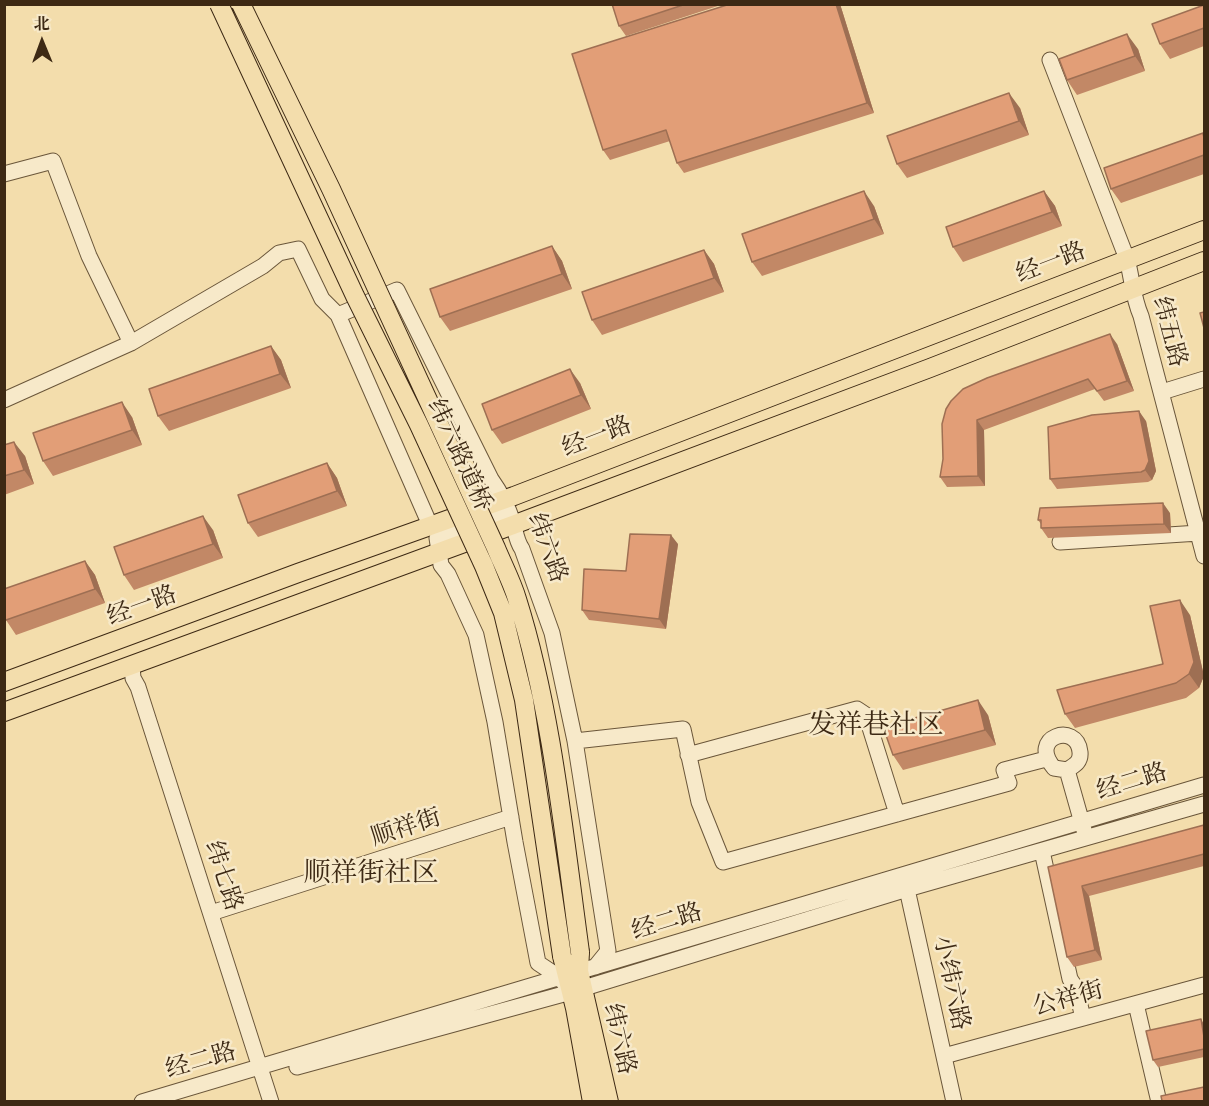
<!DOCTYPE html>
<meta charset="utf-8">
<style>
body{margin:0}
#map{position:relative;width:1209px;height:1106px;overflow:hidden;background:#f3ddac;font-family:"EB Garamond","Noto Serif SC",serif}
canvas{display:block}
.frame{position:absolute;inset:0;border:6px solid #3d2914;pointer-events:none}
.north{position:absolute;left:12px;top:12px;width:60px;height:60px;-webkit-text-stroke:4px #f7e9c9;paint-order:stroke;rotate:359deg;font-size:16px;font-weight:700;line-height:24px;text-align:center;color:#3d2914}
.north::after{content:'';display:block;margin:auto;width:21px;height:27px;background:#3d2914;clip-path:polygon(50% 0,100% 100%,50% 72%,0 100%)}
</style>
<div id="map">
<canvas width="1209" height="1106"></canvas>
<div class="frame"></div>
<div class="north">北</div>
</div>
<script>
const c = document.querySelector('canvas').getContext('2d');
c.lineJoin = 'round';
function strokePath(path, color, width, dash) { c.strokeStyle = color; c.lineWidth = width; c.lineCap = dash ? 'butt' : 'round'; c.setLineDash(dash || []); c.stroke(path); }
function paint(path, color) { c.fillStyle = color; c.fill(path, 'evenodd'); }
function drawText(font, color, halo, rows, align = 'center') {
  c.font = font + ' "EB Garamond","Noto Serif SC",serif'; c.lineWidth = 5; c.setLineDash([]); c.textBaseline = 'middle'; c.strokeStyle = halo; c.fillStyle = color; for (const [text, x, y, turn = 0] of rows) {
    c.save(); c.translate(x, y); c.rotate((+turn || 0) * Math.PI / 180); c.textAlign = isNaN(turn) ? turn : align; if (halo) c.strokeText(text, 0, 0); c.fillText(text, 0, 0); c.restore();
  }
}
const minor = new Path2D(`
 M1050,60L1127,259C1132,278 1133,298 1141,316L1204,556
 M4,174L53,161L89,256L131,343
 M338,315L397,290L491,479C501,493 508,507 513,522C516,533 516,540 522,549L552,633L575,741L608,951L595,967
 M1162,392L1204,379
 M4,400L131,343L263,266L279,253L298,249L322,299L338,315L430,525
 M504,499L502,515L437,538L441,565L448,574L476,635L495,722L515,842L538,963L559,977L564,983
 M1060,542L1199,533
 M132,666L133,678L138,687L271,1102
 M575,741L683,729L699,802L723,862L1009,783L1004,770L1046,759
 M688,755L857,709L866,715L897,814
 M1067,770L1054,768C1027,737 1077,721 1080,752C1081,762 1075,765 1067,770L1084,830
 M1042,851L1070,979L1076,988L1083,1018
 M905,880L954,1102
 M211,913L511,817
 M1136,1004L1159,1102
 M944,1056L1204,985
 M297,1067L571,992L907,889L1204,804
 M142,1102L1204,785`);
const major = new Path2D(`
 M4,682L298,573L514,496L1204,230
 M4,712L513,525L930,368L1204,261
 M580,952L579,971L609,1102
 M562,956L575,1008L592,1102`);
strokePath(minor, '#6a563a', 17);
strokePath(major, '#3d2914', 20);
strokePath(minor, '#f7e9c9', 15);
strokePath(major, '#f3ddac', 18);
const majorBridge = new Path2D(`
 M219,4L355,296L419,425L484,566L503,613L524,700L562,956
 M241,4L331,189L496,548C503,565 512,582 517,599C552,710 564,836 580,952`);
strokePath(majorBridge, '#3d2914', 20, []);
strokePath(majorBridge, '#f3ddac', 18);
paint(new Path2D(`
 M612,4H724L626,36L619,26Z
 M730,4H840L874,113L684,173L677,163L670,141L610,160L603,150Z
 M1204,5V46L1170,59L1160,44Z
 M1138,49L1145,71L1077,95L1067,80Z
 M1020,108L1029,135L907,178L897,164Z
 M1203,133L1204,136V174L1121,203L1111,189Z
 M1044,191L1055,206L1062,226L963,262L953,247Z
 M874,206L884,234L762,276L752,262Z
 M552,246L562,261L572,289L450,331L440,317Z
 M704,250L714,264L724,292L602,335L592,320Z
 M1117,344L1134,391L1104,401L1095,389L984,430L985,486L947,487L940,477L943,459L942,424Z
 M271,346L281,360L291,388L169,431L158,416Z
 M580,383L591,409L502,444L492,430Z
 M132,417L142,445L53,476L43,461Z
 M1146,421L1156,471L1152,480L1148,482L1057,489L1050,479Z
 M4,445L25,456L34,484L4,495Z
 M327,463L337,478L347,506L258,537L248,523Z
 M1170,513L1171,533L1048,538L1041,528V524L1038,520Z
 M213,530L223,558L134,590L124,575Z
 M678,544L666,629L589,620L582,610L626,571Z
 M85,561L95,575L105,603L16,635L6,620Z
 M1190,615L1204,676L1199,688L1186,698L1075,728L1065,714L1163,664Z
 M988,715L996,745L903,770L893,755Z
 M1204,825V866L1089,896L1102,960L1074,967L1067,957L1048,867Z
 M1201,1019L1204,1025V1057L1158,1067L1153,1060Z`), '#c28866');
paint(new Path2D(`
 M836,4H840L874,113L867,103Z
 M1127,34L1138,49L1145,71L1135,56Z
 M1009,93L1020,108L1029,135L1019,121Z
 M864,191L874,206L884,234L874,219Z
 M1044,191L1055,206L1062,226L1052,212Z
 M552,246L562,261L572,289L562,274Z
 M704,250L714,264L724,292L714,278Z
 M1110,334L1117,344L1134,391L1127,381Z
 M271,346L281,360L291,388L280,374Z
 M570,369L580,383L591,409L581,395Z
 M122,402L132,417L142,445L132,430Z
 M1139,411L1146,421L1156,471L1152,480L1145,470Z
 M977,420L984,430L985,486L978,476Z
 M14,442L25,456L34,484L24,470Z
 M327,463L337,478L347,506L337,491Z
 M1163,503L1170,513L1171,533L1164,524Z
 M203,516L213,530L223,558L213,544Z
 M671,535L678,544L666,629L659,619Z
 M85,561L95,575L105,603L95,589Z
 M1180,600L1190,615L1204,676L1199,688L1189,674Z
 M978,700L988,715L996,745L985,730Z
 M1082,886L1089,896L1102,960L1095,950Z
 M1201,1019L1204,1025V1037Z`), '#9e6f53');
const building = new Path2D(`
 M612,4H686L619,26Z
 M730,4H836L867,103L677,163L666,130L603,150L572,54Z
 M1204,5V28L1160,44L1152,24Z
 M1127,34L1135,56L1067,80L1059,59Z
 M1009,93L1019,121L897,164L887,136Z
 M1203,133L1204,138V155L1111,189L1104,168Z
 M864,191L874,219L752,262L742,234Z
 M1044,191L1052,212L953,247L946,227Z
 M552,246L562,274L440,317L430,289Z
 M704,250L714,278L592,320L582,292Z
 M1204,312V328L1200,313Z
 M1110,334L1127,381L1097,391L1088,379L977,420L978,476L940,477L943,459L942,424L946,409L951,401L963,389L987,378Z
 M271,346L280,374L158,416L149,389Z
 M570,369L581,395L492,430L482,404Z
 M122,402L132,430L43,461L33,433Z
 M1139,411L1149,461L1145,470L1141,472L1050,479L1048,427L1092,415Z
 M14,442L24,470L4,476V445Z
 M327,463L337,491L248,523L238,495Z
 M1163,503L1164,524L1041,528V520H1038L1040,508Z
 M203,516L213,544L124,575L114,547Z
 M630,534L671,535L659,619L582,610L584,569L626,571Z
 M85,561L95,589L6,620L4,616V589Z
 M1180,600L1194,662L1189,674L1176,683L1065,714L1057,690L1163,664L1150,606Z
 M978,700L985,730L893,755L883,727Z
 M1204,825V854L1082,886L1095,950L1067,957L1048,867Z
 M1201,1019L1204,1037V1049L1153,1060L1146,1031Z
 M1204,1087V1101H1162L1161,1096Z`);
paint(building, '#e29e77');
strokePath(building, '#9e6f53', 1.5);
drawText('24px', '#3d2914', '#f7e9c9', [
 ["经一路",1051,263,-21],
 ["纬五路",1169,332,75],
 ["经一路",597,437,-21],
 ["纬六路道桥",459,455,65],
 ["纬六路",547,548,70],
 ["经一路",142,606,-20],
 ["经二路",1132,782,-17],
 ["顺祥街",406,828,-18],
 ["纬七路",223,876,72],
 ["经二路",667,922,-17],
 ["小纬六路",951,983,78],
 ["公祥街",1068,999,-15],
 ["纬六路",619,1039,77],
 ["经二路",201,1061,-16]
]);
drawText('27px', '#3d2914', '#f7e9c9', [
 ["发祥巷社区",876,726],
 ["顺祥街社区",371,874]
]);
</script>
